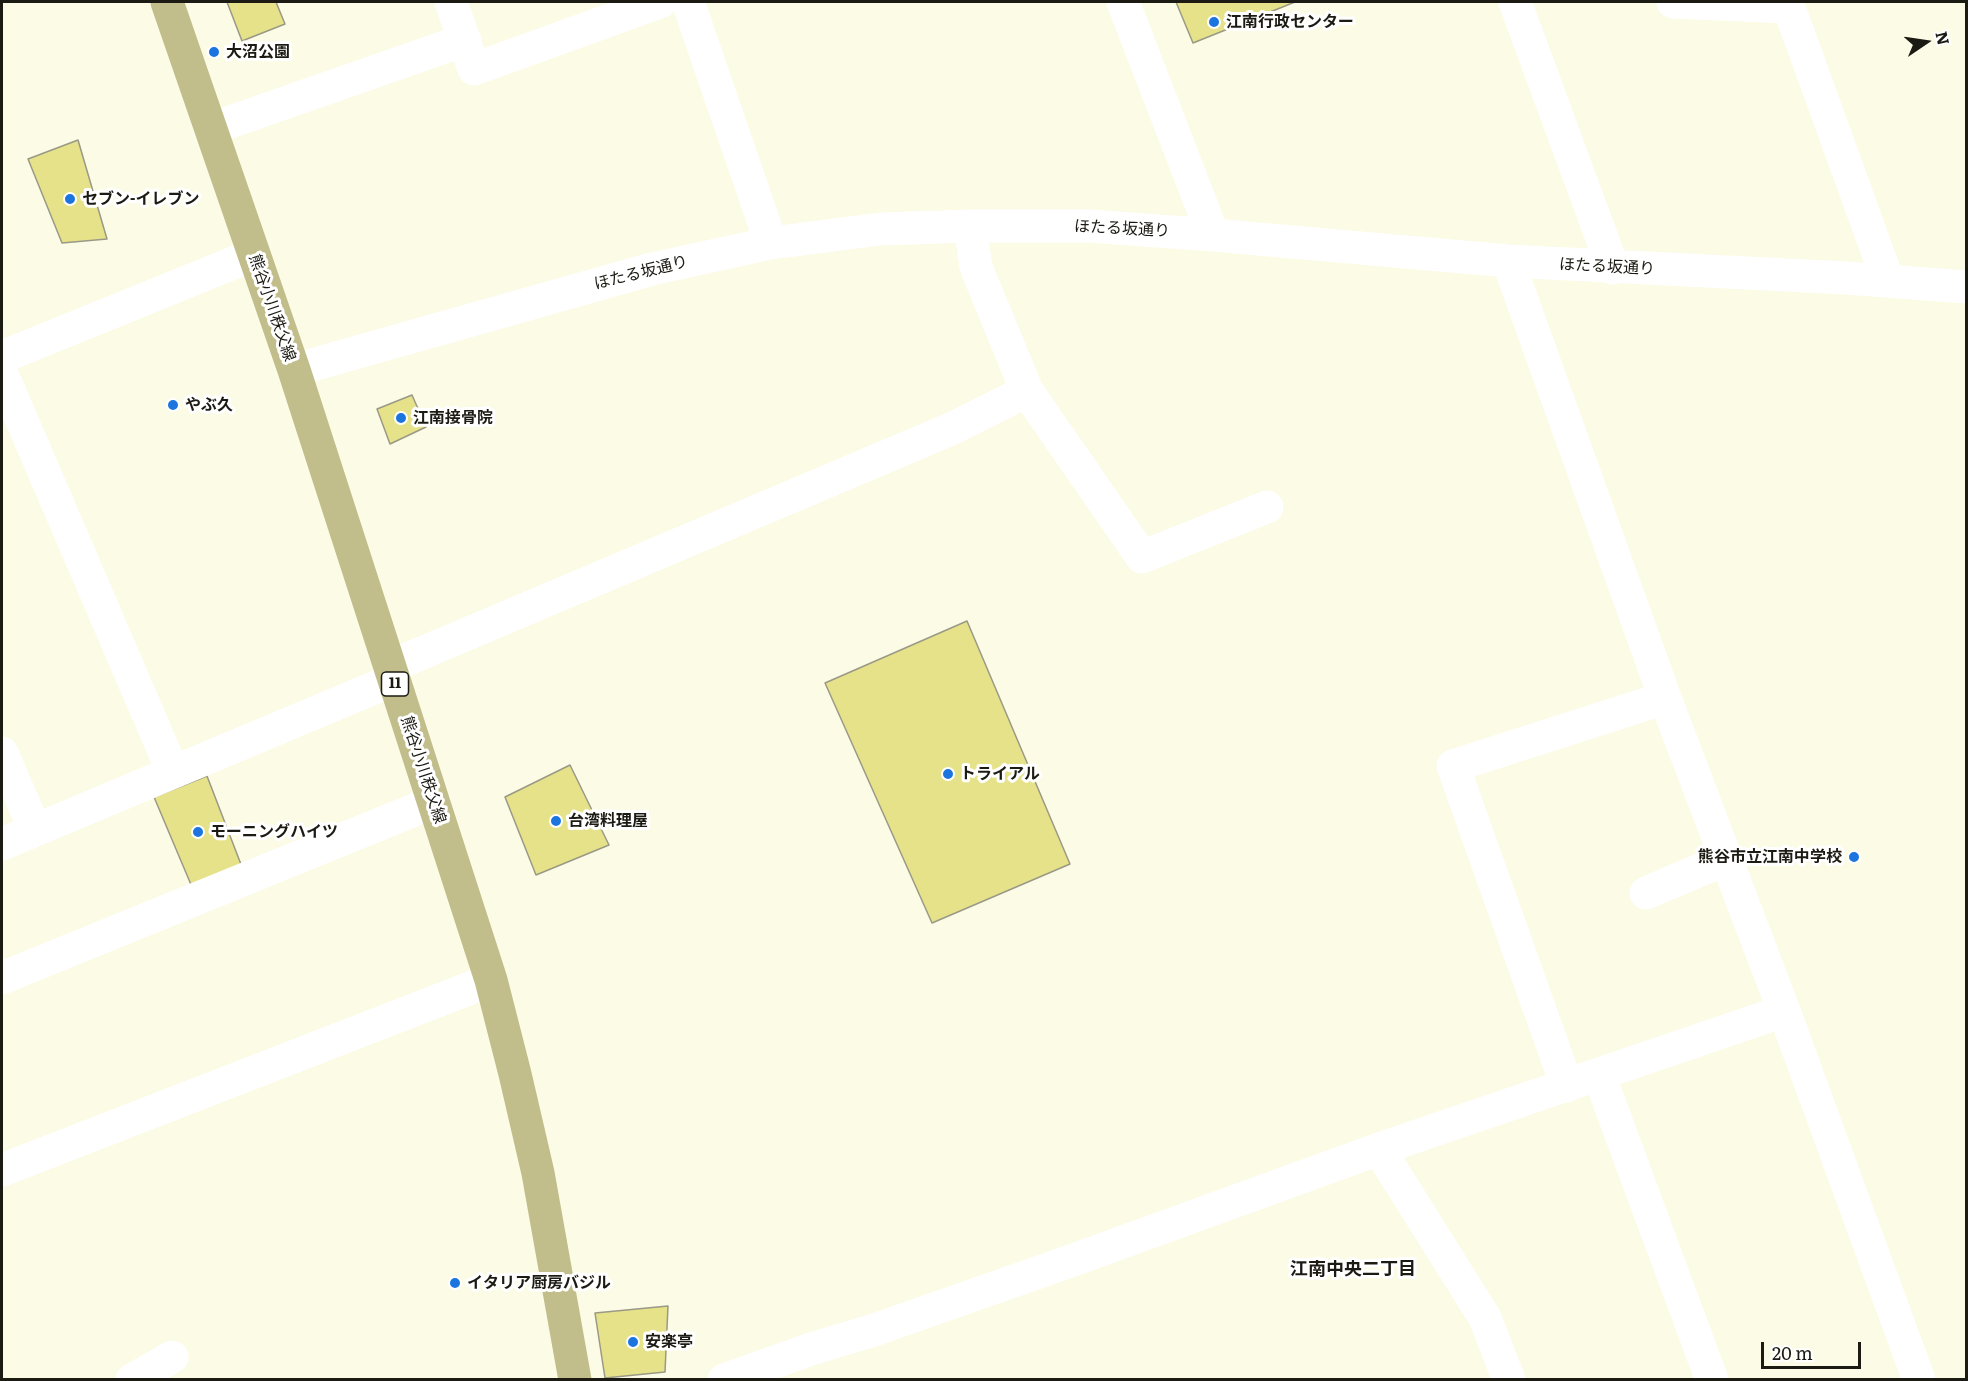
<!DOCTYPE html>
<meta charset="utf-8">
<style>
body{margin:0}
#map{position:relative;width:1968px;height:1381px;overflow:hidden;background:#fcfbe6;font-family:Literata,serif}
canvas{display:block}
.frame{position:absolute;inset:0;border:3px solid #1b1a13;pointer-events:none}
.north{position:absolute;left:1896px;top:12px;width:60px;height:60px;-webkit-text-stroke:4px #fff;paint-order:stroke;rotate:77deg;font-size:16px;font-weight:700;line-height:24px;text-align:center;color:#1b1a13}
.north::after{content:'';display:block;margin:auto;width:21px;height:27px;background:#1b1a13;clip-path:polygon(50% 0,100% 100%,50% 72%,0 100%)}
.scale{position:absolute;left:1761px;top:1342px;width:100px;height:27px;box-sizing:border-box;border:3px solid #1b1a13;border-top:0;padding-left:8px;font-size:18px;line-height:21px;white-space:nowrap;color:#1b1a13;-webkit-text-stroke:4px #fff;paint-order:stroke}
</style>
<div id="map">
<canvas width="1968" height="1381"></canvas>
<div class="frame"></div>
<div class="north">N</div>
<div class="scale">20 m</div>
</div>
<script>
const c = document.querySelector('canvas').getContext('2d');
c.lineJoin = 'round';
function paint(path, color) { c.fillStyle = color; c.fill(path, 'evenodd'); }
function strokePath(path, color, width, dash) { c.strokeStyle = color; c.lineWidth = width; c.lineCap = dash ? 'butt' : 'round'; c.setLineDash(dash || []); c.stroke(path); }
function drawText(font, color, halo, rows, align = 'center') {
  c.font = font + ' Literata,"Noto Sans JP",serif'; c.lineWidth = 6; c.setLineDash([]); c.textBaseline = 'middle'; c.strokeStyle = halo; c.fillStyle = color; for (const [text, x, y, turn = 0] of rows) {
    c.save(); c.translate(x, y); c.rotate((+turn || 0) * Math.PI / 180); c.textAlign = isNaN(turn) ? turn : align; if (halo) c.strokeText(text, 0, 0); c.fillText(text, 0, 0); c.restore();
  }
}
const building = new Path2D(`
 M227,2H276L285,24L242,41Z
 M1176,2H1295L1193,43Z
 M78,140L107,239L62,243L28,159Z
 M412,395L426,427L390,444L377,409Z
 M967,621L1070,864L932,923L825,683Z
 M570,765L609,845L536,875L505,797Z
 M207,776L242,867L192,887L154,797Z
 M668,1306L665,1372L605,1378L595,1313Z`);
paint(building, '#e6e289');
strokePath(building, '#9a9986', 1.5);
strokePath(new Path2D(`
 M451,2L474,69L660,2
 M688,2L771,243
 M1123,2L1213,235
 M1515,2L1613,268
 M1673,2L1789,7
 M1787,2L1888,281
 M210,129L465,40
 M970,226L976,267L1027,391L1142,557L1267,507
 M1508,261L1665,698L1784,1011L1919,1380
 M2,357L253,255
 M294,370L652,269L771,243L881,229L970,226H1089L1213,235L1508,261L1846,278L1966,287
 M2,374L173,772
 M389,667L951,429L1027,391
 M2,753L35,830
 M2,844L393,680
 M1646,893L1726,859
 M2,978L434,802
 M1599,1075L1712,1380
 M1567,1086L1453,766L1665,698
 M1379,1149L1485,1318L1509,1380
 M2,1170L491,980
 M132,1380L172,1357
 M724,1380L811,1349L874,1330L1065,1263L1379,1149L1784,1011`), '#fff', 33);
strokePath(new Path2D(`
 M167,2L294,370L491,980L515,1074L538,1173L575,1380`), '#c1be8b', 33);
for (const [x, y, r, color] of [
 [1214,22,6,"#1c75df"],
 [214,52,6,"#1c75df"],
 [70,199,6,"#1c75df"],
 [173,405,6,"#1c75df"],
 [401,418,6,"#1c75df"],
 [948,774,6,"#1c75df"],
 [556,821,6,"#1c75df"],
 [198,832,6,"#1c75df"],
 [1854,857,6,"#1c75df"],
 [455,1283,6,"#1c75df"],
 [633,1342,6,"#1c75df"]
]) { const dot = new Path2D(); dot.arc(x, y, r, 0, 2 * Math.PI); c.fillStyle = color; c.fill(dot); strokePath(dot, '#fff', 2); }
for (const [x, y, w] of [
 [395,684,27]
]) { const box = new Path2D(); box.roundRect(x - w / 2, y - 12, w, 24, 4.5); c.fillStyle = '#fff'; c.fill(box); strokePath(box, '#1b1a13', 1.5); }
drawText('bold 15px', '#1b1a13', null, [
 ["11",395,684]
]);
drawText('bold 16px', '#1b1a13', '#fff', [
 ["江南行政センター",1226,22],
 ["大沼公園",226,52],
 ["セブン-イレブン",82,199],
 ["やぶ久",185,405],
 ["江南接骨院",413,418],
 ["トライアル",960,774],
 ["台湾料理屋",568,821],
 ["モーニングハイツ",210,832],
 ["熊谷市立江南中学校",1842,857,"right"],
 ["イタリア厨房バジル",467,1283],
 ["安楽亭",645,1342]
], 'left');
drawText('16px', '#1b1a13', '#fff', [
 ["ほたる坂通り",1122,229,3],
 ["ほたる坂通り",1607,267,3],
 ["ほたる坂通り",641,273,-14],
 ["熊谷小川秩父線",272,308,71],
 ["熊谷小川秩父線",423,770,72]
]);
drawText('bold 18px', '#1b1a13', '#fff', [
 ["江南中央二丁目",1353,1270]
]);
</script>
